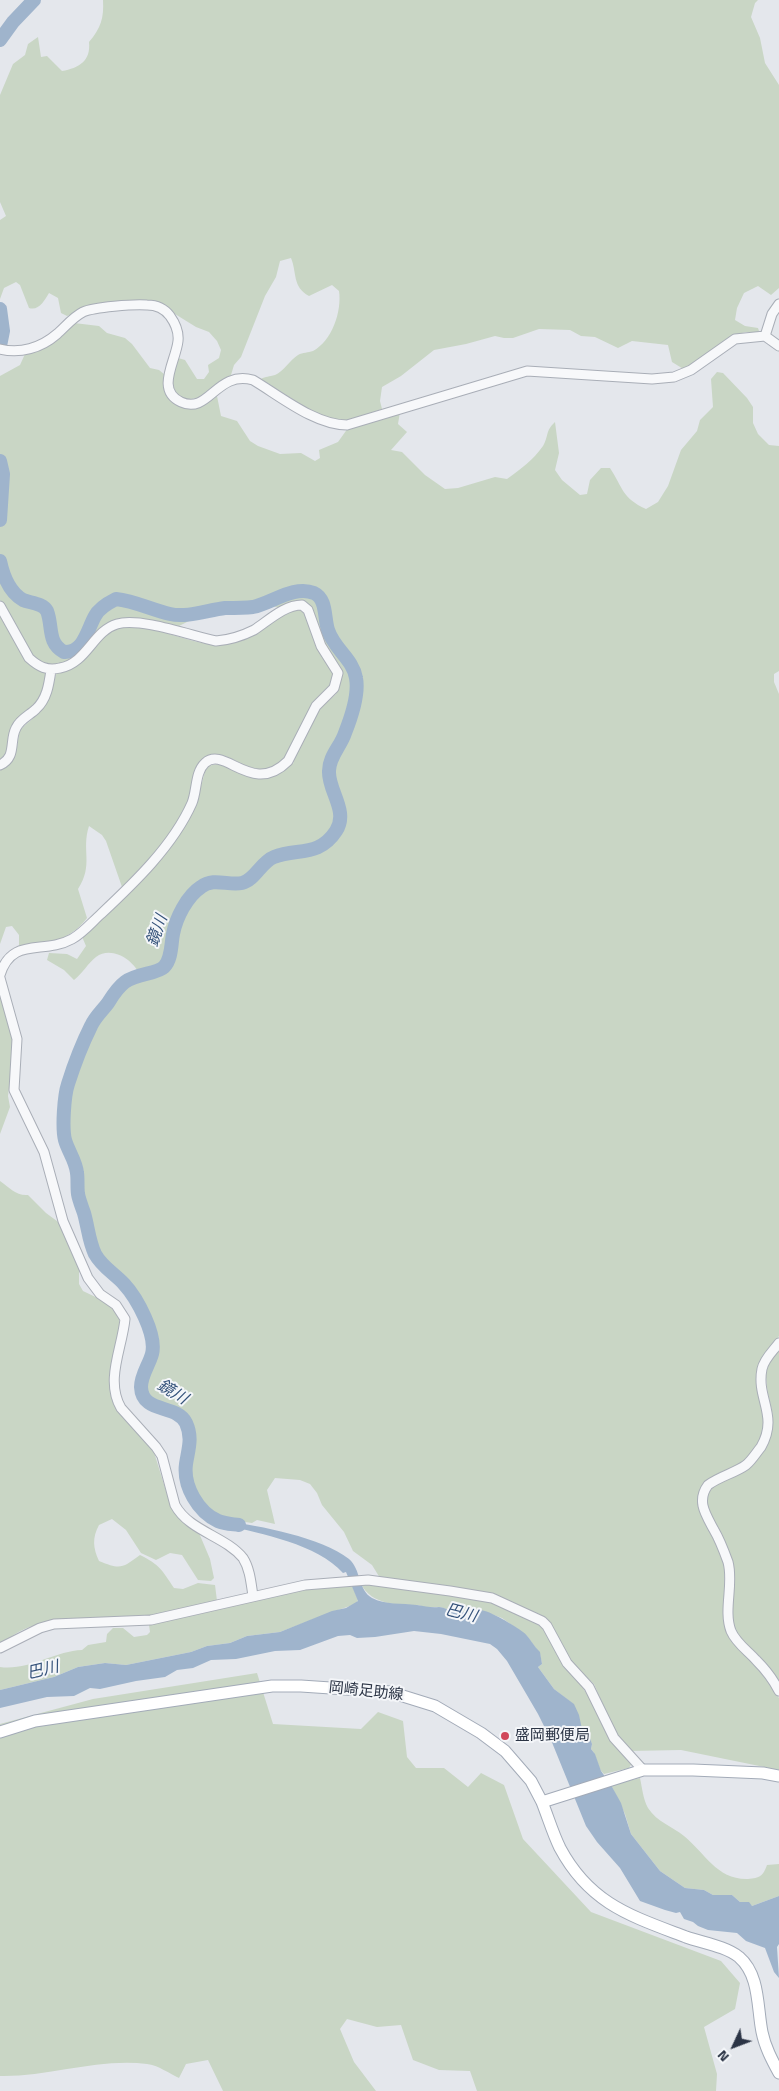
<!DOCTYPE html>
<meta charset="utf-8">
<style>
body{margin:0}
#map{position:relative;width:779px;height:2091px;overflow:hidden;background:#e4e7ec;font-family:"Titillium Web",sans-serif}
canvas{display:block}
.north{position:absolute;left:709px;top:2021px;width:50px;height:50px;-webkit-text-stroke:4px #f4f6f9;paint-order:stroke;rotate:227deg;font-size:14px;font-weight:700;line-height:20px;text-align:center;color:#2b3445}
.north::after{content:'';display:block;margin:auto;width:18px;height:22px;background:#2b3445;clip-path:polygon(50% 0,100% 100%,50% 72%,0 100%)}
</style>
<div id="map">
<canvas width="779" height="2091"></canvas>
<div class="north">N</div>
</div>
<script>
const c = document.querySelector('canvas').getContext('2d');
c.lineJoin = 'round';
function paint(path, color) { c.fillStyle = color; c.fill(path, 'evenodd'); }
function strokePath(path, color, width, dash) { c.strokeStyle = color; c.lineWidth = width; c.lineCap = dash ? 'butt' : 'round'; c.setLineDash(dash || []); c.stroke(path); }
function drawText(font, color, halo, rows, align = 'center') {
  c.font = font + ' "Titillium Web","Noto Sans JP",sans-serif'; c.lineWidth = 4; c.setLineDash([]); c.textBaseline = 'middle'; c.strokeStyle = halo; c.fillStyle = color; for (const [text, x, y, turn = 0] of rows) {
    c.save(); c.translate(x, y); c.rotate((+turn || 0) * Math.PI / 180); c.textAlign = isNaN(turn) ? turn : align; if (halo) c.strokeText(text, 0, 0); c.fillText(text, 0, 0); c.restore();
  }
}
paint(new Path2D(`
 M103,0H758L755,3L751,17L760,38L765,63L779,85V288L771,295L758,286L744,293L737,308L735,320L745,326L758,328L759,331L757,333L746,332L734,335L685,370L672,362L668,345L632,341L618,348L595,337L581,336L570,330L539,329L513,338H504L495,336L466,344L434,350L401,376L382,387L380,401L382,409L345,422L319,416L261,379C266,376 269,377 275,375C283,372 290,360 298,355C303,352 308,353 313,351C332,341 342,311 339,291L332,285L309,296C292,287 297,272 291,258L280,261L276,277L265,296L241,357L234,365L231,375C213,383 202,406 180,397C168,384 173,373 178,358L185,360L197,379H204L209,372L208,365L219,358L221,350L217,341L209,332L196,327L154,301L145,300L93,306L67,316L61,313L58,298L49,293C44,301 39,311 29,308L20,285L16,282L4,288L0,299V220L6,216L0,202V95L13,64L25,55L28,44L38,37L41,57L47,56L62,71C79,68 91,61 89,42C101,28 104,18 103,0Z
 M74,323L99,326L107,333L125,338L132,344L150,368L159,370L164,374C157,409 195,417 217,396L221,416L237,421L250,441L258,446L280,454L301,453L315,461L320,458L319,450L338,442L348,428L400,412L398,424L407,432L391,450L402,452L425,475L445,489L458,488L495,477L507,479C521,469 533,460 543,446C549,436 545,431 555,422L559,453L555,470L562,480L580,495L587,494L590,480L601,468H610C623,488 622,498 646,509L658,502L668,486L681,450L697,431L700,420L713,407L711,379L717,372L723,373L747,398L753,407V423L758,434L769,445L779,446V671L774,674V682L779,694V1336L764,1356C765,1373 770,1402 768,1418C762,1455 726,1476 698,1498L699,1506L724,1562L726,1623L779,1698V1770L681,1750L629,1751L617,1737L594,1684L571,1663L556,1633L548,1622L509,1601L380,1578L372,1565L353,1551L344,1532L322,1505L317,1493L310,1484L300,1480L275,1478L267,1490L275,1524L257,1520L252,1523L218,1518L204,1508L195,1496L188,1480V1467L194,1444L192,1430L183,1411L157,1404L147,1395L145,1389L146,1376L157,1352L153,1330L140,1302L127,1283L118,1271L104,1262L96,1251L80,1195L79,1174L66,1134L70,1087L93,1026L115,995L124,986L140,976C135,961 112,945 96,957C88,963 83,973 74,980L64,970L47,960L49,953L67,954L77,959L86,946L83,939V935L124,897L198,797L206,768C229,750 255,803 291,763L293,764L295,757L320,708L336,694L341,680V668L324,643L312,607L303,601L282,608L255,603L204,609L189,621L179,626L132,618L120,620L69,662L55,665L42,663L31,655L0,600V376L20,365L25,354C49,346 56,339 74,323Z
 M300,610L306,614L334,673L331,687L286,757C251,792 229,738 202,760C192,768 193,788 189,799C179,830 144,864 122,887L106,841L102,835L89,826C81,851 94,864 78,889L87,918C69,942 47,943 19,947V935L12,926L6,927L0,944V769C19,764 16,745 20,730C43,709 50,705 56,673C88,669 95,633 123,627C152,621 193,648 224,644C253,640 275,612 300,610Z
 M0,613L37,669L46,673C44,683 43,695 36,703C30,711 18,715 13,724C6,737 11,751 0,761Z
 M0,993L13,1034L14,1050L8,1096L10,1107L0,1134Z
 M0,1181C10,1188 16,1196 28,1195L46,1213L61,1224L79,1265V1284L83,1291L106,1302L119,1316L120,1326L110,1373L112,1398L117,1408L153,1449L171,1507L181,1519L199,1533L210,1559L214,1578L211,1581L198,1580L182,1555L170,1553L156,1560L141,1553L126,1530L112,1519L99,1525C92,1538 93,1548 99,1561C121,1570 122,1568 140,1555C160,1565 162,1570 174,1588L183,1589L198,1583L215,1585L217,1601C195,1607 172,1615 150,1618C100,1624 40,1606 0,1646Z
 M779,1347V1684C766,1669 747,1651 737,1635C726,1616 737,1594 731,1575C725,1553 697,1509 710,1489L766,1446C779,1425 771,1408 766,1386C765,1381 763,1375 764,1370C766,1363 774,1354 779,1347Z
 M361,1584H377L450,1594L491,1602L539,1625L545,1630L632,1763L629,1768L604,1774C596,1767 598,1756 591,1749L592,1744L588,1736L582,1729L573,1704L554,1689L538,1667L542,1664L540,1654L527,1636L502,1618L480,1610L459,1613L440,1607H424L418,1605C397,1605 372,1605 361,1584Z
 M352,1585L358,1600L356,1604L332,1612L280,1632L247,1636L230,1643L207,1646L191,1652L126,1665L105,1663L78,1667L54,1677L0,1690V1667C28,1671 55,1651 82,1650L88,1645L106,1642L107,1634L113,1628H123L134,1637L147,1635L150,1632L149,1625L153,1623L306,1588Z
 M257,1673L273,1724L361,1729L378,1712L403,1721L407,1757L416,1768H444L468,1787L481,1773L504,1785L523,1839L591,1912L721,1961L740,1983L735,2009L704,2027L717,2074L716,2091H477L470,2071L439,2070L413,2060L401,2025L377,2027L347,2019L340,2029L354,2062L376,2091H223L208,2060L186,2064L179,2078C170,2074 158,2065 147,2064C98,2058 49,2077 0,2076V1724L93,1699Z
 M640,1778C642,1787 643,1799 648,1808C657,1822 672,1826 684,1836C705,1853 717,1880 748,1879C760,1878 763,1876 767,1865L779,1864V1896L752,1906L745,1902H740L732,1895H713L704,1890L685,1888L660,1871L631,1834L625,1814L611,1785Z`), '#c9d6c5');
paint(new Path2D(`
 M225,1521C260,1526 321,1537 349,1559C361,1569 358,1590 372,1598C385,1605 402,1603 417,1605C425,1606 431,1608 439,1607C444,1607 451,1612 457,1612C464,1613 472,1610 480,1610C489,1610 515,1626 523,1632C530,1637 533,1646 540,1652L542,1664L538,1667L554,1689L574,1704L579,1715L582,1729L589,1736L592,1744L591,1749L595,1754L601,1771L611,1785L621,1803L631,1834L660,1871L685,1888L704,1890L713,1895H732L740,1902H749L752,1906L779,1896V1944L777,1947L779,1978L774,1972L765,1948L746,1941L737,1933L708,1930L698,1926L693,1922L684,1919L680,1912L676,1913L665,1910L640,1901L620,1868L597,1842L586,1826L551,1740L538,1714L507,1661L497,1649L490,1644L441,1634L414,1631L375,1637L357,1638L350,1635L338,1636L300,1650L275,1651L236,1659L211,1660L193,1668L177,1670L165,1677L136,1681L100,1689L90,1688L74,1696L47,1697L0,1708V1690L54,1677L78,1667L105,1663L126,1665L191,1652L207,1646L230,1643L247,1636L280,1632L332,1611L346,1608L358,1601L346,1572L343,1573C317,1544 262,1534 225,1525L222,1523Z`), '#9fb4cc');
strokePath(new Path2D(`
 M0,40L13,22L34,0
 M0,309L3,331L0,346
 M0,461L3,474L0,520
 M0,561C3,575 9,592 23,600C30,603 43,603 47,611C53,626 47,643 64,652C84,653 87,630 95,616C99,608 108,603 116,599C135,601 152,610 170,614C187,618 208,610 225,608C234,608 244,608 253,607C272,603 294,585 314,593C327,599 324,618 328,630C334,649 353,659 356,678C359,694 351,718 345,733C341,746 329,756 329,771C328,791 349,811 336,831C319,857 298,848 274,857C261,862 255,880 242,883C228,886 214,877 201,887C187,896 176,918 173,934C171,944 172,959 164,967C157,974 137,973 125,982C117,988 113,995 108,1003C102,1011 95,1017 91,1026C82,1044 74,1065 68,1084C64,1096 62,1128 65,1140C68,1151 76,1161 77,1173C78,1179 77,1187 78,1194C79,1200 82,1207 84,1213C88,1227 89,1242 95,1254C102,1267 115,1274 124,1284C137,1298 157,1335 152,1354C149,1365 141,1375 141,1387C142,1414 177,1404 186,1423C193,1438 188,1450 186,1464C183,1486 198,1512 218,1521C225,1524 232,1524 239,1525`), '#9fb4cc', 14);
const minor = new Path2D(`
 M765,336L772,314L779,304
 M0,349C20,354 41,348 57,334C65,327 73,317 83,312C94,307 134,304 147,305C156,305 164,308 170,316C175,323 179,332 178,341C176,361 155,390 181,402C209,415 216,370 253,380C280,396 315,425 347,425L527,371L652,379L674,377L691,370L735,339L765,336L779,346
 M0,606L29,658C39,667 47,671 60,668C87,663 93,631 117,624C140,617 192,636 216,641C230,640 242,636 254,630C268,621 284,605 302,605L308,610L321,646L338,673L334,688L316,706L288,761C252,797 225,745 205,763C195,772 197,791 192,803C173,846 134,883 101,914C92,922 83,933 72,939C43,955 12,936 0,975
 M0,765C17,757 9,741 16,728C20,719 30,715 36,709C47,699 49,684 51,670
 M0,978L17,1039L14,1090L44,1152L63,1221L88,1278L100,1294L116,1305L125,1319C122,1349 105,1380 121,1408L156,1447L162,1456L175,1505C189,1531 225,1536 243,1558C250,1569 251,1583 253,1596
 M779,1343C773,1351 764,1359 762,1369C756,1399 779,1415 761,1447C756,1453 752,1460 746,1465C735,1473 720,1476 708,1485C696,1501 706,1515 714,1530C720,1540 724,1551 728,1562C734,1584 723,1610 731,1631C736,1643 748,1651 756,1660C765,1669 773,1679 779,1691
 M0,1648L40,1628L54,1624L151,1620L305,1585L368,1580L450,1591L492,1598L542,1621L547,1626L567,1663L589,1687L614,1738L643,1770`);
const major = new Path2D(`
 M0,1732L35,1721L272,1686H301L390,1692L435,1706L481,1733L505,1751L531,1781L542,1802L643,1770H693L763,1773L779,1776
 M542,1802C548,1817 553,1834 560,1848C590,1904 631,1916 686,1937C703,1943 725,1946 739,1957C760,1975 757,2007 762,2032C765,2047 772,2060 779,2073`);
strokePath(minor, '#a9aeb7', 11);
strokePath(major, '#a3abb8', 13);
strokePath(minor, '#f7f8fa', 9);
strokePath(major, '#fff', 11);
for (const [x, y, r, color] of [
 [505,1736,5,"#d1495b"]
]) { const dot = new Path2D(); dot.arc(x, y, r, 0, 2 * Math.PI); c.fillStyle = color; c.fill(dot); strokePath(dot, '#f4f6f9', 2); }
drawText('15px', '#2b3445', '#f4f6f9', [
 ["岡崎足助線",366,1692,6]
]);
drawText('15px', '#2b3445', '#f4f6f9', [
 ["盛岡郵便局",515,1736]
], 'left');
drawText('italic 16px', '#34527a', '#f4f6f9', [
 ["鏡川",158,931,-71],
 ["鏡川",172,1393,31],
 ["巴川",461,1614,14],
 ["巴川",43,1671,-13]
]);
</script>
